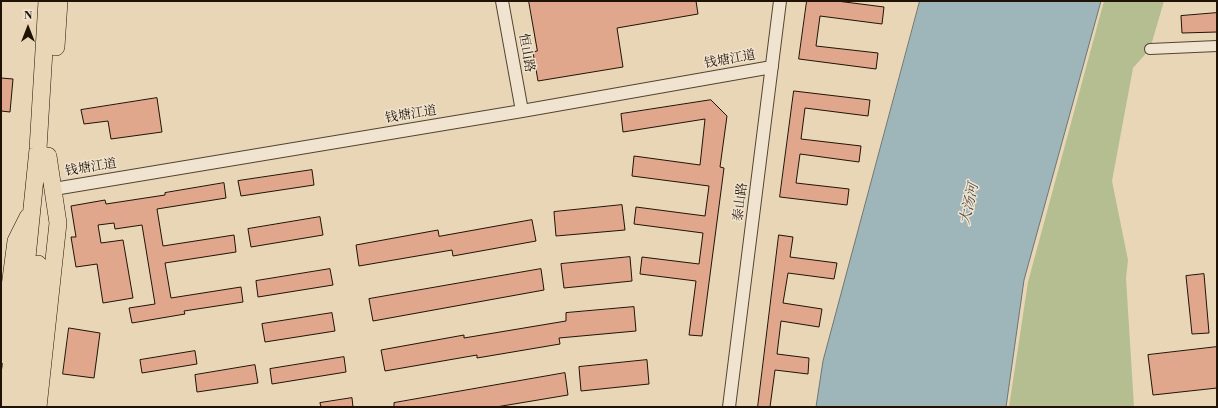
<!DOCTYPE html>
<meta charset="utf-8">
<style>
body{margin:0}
#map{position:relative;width:1218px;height:408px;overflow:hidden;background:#e8d6b6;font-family:"Libre Bodoni",serif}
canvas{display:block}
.frame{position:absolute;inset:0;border:2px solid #201306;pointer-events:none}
.north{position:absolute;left:8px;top:8px;width:40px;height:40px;-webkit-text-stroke:3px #f0e4d0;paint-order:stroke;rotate:0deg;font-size:11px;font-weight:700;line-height:16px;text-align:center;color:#201306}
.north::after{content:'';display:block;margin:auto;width:14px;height:18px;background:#201306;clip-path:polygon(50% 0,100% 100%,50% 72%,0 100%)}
</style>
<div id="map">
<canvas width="1218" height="408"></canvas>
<div class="frame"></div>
<div class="north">N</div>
</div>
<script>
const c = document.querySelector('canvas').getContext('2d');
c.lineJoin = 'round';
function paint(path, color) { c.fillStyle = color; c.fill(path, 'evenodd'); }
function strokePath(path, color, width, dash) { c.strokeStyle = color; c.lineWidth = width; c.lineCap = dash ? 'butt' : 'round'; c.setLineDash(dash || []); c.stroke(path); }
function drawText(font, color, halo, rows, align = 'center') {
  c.font = font + ' "Libre Bodoni","Noto Serif SC",serif'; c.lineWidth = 3; c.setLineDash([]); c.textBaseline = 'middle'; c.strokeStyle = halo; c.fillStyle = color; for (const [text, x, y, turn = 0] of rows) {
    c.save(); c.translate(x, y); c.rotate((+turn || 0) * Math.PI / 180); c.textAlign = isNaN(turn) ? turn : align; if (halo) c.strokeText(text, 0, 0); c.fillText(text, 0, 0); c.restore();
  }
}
paint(new Path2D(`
 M1104,1H1164L1150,49L1133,68L1112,181L1128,260L1126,278L1134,407H1009L1028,282Z`), '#b4be90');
const water = new Path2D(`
 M920,1H1101L1024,280L1006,407H816L823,361Z`);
paint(water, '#9eb6ba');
strokePath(water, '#6c7572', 1);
const building = new Path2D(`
 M529,1H696L698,14L617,28L623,67L538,81L533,52L537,51Z
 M807,1H837L884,7L882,24L820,16L816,46L878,53L876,69L799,59Z
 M1217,13V32L1182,33L1181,16Z
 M1,78L13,79L10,112L1,111Z
 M794,91L870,100L868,116L805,108L801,139L861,146L859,162L800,154L796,183L849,189L847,205L780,197Z
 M157,98L162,132L111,139L108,121L84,124L81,110Z
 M711,100L727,116L720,167L724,168L702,336L689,335L696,281L640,274L642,257L699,264L703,233L634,224L636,207L705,216L709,186L632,176L634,156L700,165L705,119L623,132L621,114Z
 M312,170L314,185L241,196L238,181Z
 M224,183L226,198L157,209L163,246L234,235L236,252L165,263L171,298L241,287L243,302L184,311L185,314L132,323L129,308L155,304L142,225L115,229L114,223L98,225L101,243L123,240L133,298L103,303L97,264L76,267L71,237H76L71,206L105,200L106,204L165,195V193Z
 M622,205L625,230L556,236L554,212Z
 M320,217L323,235L251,247L248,229Z
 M532,220L536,241L453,256L452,250L359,266L356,245L438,230L439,236Z
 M779,235L793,237L790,257L837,263L834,279L788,273L783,303L822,309L819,327L781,321L777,354L809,358L808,374L775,370L770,407H758Z
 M630,257L632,281L564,288L561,264Z
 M330,269L333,285L258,297L256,281Z
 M541,269L544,290L373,321L369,299Z
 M1204,274L1209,333L1192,334L1186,276Z
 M634,307L636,331L559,338L560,344L477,358V355L385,371L381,350L464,335V338L566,321V313Z
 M332,313L335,331L265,342L262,324Z
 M69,328L100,333L94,378L63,374Z
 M1217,347V388L1153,395L1148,355Z
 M195,351L197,364L142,373L140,360Z
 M344,357L346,372L272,384L270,369Z
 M647,360L649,384L581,391L579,367Z
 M255,365L258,383L197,392L195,375Z
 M565,373L568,395L496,407H394V403Z
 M352,398L353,407H321L320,403Z`);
paint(building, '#e1a78d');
strokePath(building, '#201306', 1);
const minor = new Path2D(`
 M1150,49L1217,46`);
const tertiary = new Path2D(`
 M502,1L522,111
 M54,189L522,111L772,67
 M729,407L780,1`);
const trunk = new Path2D(`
 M56,47L59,1
 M1,355L16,241L28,217
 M5,407L26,267L38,149L47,1
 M21,407L38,264
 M38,407L58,223L48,156`);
strokePath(minor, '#524432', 12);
strokePath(tertiary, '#524432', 14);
strokePath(trunk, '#201306', 18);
strokePath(minor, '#f0e4d0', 10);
strokePath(tertiary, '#f0e4d0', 12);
strokePath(trunk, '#e8d6b6', 17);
drawText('13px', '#201306', '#f0e4d0', [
 ["恒山路",526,53,80],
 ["钱塘江道",730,60,-10],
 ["钱塘江道",411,115,-9],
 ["钱塘江道",91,168,-9],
 ["泰山路",741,202,-83]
]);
drawText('italic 14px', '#4c4c45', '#f0e4d0', [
 ["大汤河",970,204,-77]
]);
</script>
